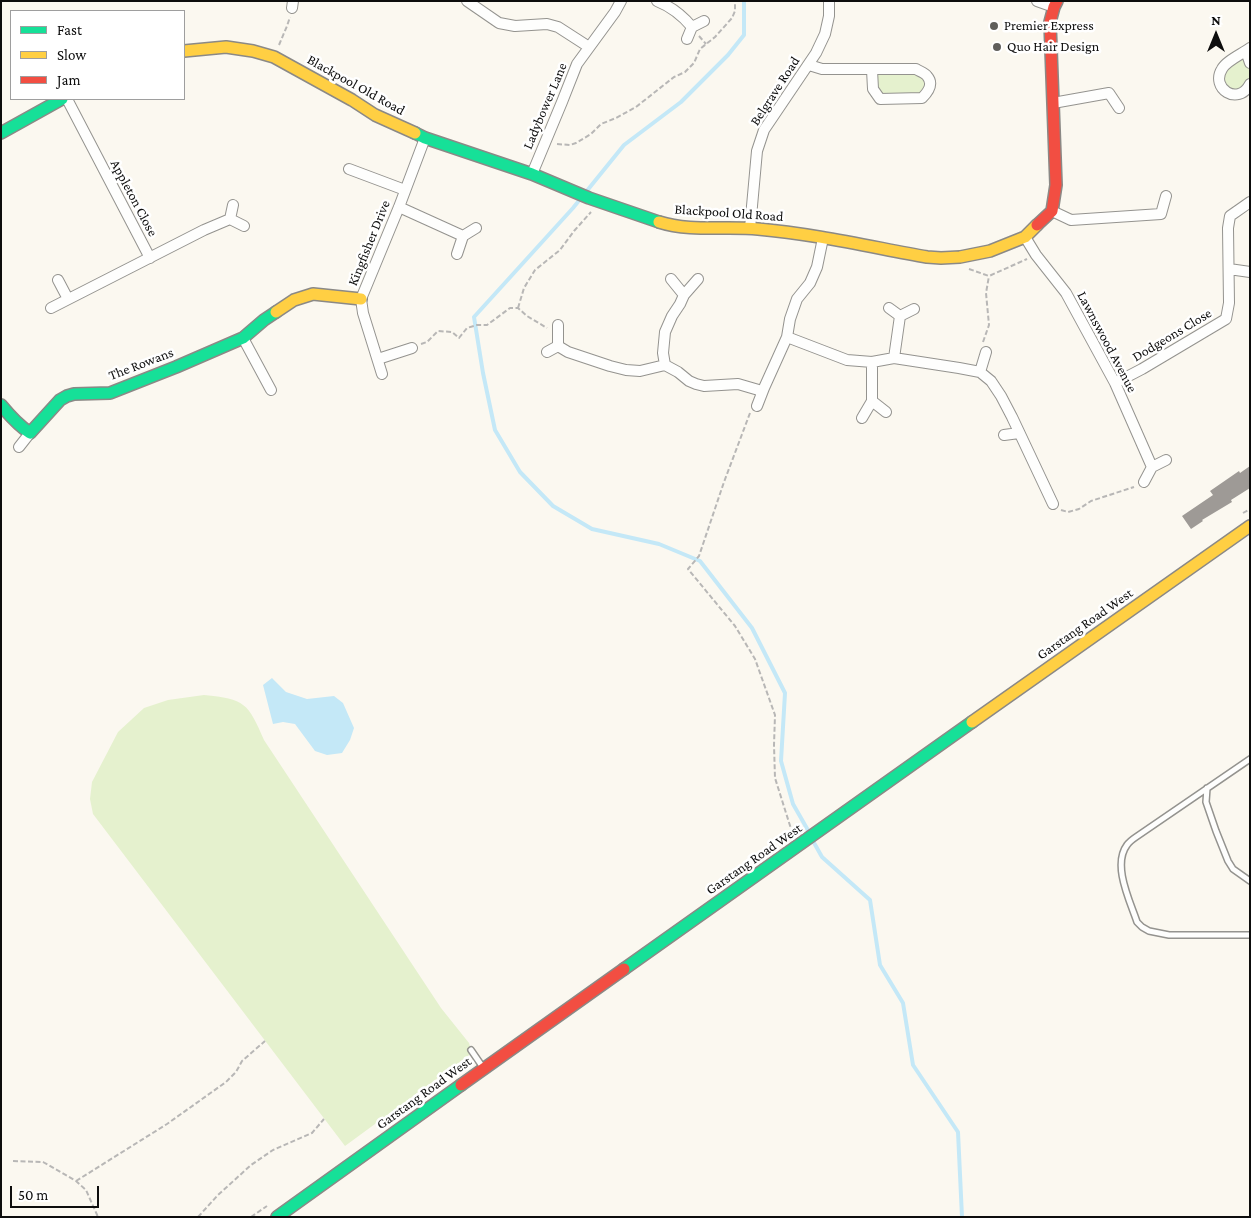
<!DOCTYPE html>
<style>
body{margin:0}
#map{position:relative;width:1251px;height:1218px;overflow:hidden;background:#fbf8f0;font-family:"Crimson Pro",serif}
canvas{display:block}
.frame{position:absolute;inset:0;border:2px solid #0d0d0d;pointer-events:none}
.legend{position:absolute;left:10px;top:10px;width:175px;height:90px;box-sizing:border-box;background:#fff;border:1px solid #9e9e9e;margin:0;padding:6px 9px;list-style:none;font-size:15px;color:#0d0d0d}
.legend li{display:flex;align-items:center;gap:10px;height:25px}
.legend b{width:25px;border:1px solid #9e9e9e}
.north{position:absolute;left:1191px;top:10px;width:50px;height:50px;-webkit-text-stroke:4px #fff;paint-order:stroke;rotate:0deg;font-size:14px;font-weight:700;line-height:20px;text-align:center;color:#0d0d0d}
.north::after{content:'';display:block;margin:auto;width:18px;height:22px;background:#0d0d0d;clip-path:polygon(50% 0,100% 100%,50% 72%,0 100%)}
.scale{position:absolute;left:10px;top:1186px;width:89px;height:22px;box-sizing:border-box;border:2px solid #0d0d0d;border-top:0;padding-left:6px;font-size:15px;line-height:18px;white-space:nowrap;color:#0d0d0d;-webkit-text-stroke:4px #fff;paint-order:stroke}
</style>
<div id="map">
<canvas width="1251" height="1218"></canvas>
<div class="frame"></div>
<ul class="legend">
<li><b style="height:6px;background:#16e098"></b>Fast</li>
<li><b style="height:6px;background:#ffcf43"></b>Slow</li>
<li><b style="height:6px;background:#f24e42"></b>Jam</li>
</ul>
<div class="north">N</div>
<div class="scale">50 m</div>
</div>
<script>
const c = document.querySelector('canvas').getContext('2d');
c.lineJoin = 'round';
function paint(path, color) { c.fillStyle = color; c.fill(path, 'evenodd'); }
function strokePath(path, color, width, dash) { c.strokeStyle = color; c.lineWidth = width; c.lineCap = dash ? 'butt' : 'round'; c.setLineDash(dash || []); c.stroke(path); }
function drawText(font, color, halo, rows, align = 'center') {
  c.font = font + ' "Crimson Pro",serif'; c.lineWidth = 5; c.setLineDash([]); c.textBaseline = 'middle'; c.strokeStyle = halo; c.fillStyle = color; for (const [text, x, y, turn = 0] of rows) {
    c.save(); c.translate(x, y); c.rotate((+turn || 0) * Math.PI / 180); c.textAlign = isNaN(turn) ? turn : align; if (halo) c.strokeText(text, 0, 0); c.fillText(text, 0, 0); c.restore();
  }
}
paint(new Path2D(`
 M1246,51L1250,63V84L1231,95L1219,76Z
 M916,69L927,76L922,98L880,99L872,70Z
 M204,695C245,699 248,703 264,740L441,1008L469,1043L471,1050L469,1055L345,1146L93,814L90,799L92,782L118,732L144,708L168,700Z`), '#e5f1ce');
paint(new Path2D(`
 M272,678L286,692L307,699L334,696L343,703L354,728L350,740L342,753L327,755L315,751L295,724L283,722L273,724L263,685Z`), '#c4e8f7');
strokePath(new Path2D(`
 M744,1V35L728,55L681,102L624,145L573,208L474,317L483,373L495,430L520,472L553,506L592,529L659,544L700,561L752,628L785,693L781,761L793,804L809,832
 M813,841L822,857L870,900L880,965L903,1003L913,1065L958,1132L962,1217`), '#c4e8f7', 4);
paint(new Path2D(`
 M1250,466V488L1231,500L1232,502L1202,520L1203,521L1191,529L1182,516L1213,495L1210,491L1239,471L1240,473Z`), '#9e9a96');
const lane = new Path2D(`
 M1250,759L1136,837C1133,839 1129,842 1127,845C1112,865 1130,901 1137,922L1142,927L1149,931L1169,935H1250
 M1207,788L1206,802L1216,831L1228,861L1233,869L1250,881
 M471,1050L482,1066`);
const street = new Path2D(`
 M467,1L499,23L515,26L547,24L558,27L589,47
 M657,1C672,7 682,15 692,27L704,21
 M1037,1L1054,7
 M292,8L293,1
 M687,39L692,27
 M1250,48C1242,54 1226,61 1222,69C1210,88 1238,107 1250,84
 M1246,51L1250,63
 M809,65L822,69H916C919,71 925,73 927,76C934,84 928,92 922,98L880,99L873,89L872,70
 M67,99L150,258
 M1053,103L1109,93L1119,108
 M349,169L405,190
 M532,174L562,102L577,64L615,12L621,1
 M399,207L463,236L457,254
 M1052,211L1071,220L1161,214L1166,196
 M230,219L233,205
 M750,228L757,151L764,130L816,53L825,34L829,16V1
 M463,236L476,228
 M1025,237L1036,255L1066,293L1115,383L1152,467L1144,482
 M1229,269L1250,272
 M671,279L684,295
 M58,280L68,299
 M51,308L204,230L230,219L244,226
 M889,308L900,316L894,358
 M900,316L914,309
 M558,325V346L568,352L610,366L626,370L640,371L665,365L678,372L689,381L696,384L704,386L738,384L762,391
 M787,337L847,360L872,362L894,358L959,368L980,372L991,381L1001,396L1012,417L1053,504
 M243,338L271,390
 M547,352L558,346
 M378,359L412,348
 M665,365L663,353L665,332L672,316L680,304L684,295L698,279
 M980,372L986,352
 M382,374L363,313L361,299L399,207L425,138
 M1115,383L1142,369L1226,319L1229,303L1228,228L1230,216L1250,202
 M872,401L886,412
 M757,406L764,388L787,337L790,319L797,299L810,283L817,267L823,238
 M862,418L872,401V362
 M1004,435L1019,433
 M19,447L30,433
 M1152,467L1166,460`);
const fast = new Path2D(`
 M1,133L62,99
 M415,133L425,138L532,174L589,198L659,222
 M1,405C10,416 18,425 30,433L60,400L67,396L74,394L110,393L176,367L243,338L264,320L276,312
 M624,969L972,722
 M277,1217L461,1085`);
const slow = new Path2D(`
 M184,51L226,47L253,51L274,57L352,100L375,115L415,133
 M659,222C690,232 726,226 758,229C815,234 871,247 927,257L941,258L960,257L990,251L1025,237L1037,225
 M276,312L294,300L313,294L361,299
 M972,722L1250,526`);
const jam = new Path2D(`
 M1037,225L1052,211L1056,185L1050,22L1054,7L1057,1
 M461,1085L624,969`);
strokePath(lane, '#94938f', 8);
strokePath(street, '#94938f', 12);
strokePath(fast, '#8b8986', 14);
strokePath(slow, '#8b8986', 14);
strokePath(jam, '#8b8986', 14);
strokePath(new Path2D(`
 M699,36L706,44
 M279,45L287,26L290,17
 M557,144L570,145L576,143L591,134L601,124L616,118L636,107L674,77L685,72L694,63L700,49L715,37L732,18L735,11V1
 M969,269L989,276L1027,259
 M518,308L524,288L535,270L560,250L574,231L591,212
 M983,342L989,325L986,293L989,276
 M421,344L427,342L438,331L452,332L459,338L467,328L477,325H487L510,308H518L527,316L547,328
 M750,413L724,482L699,556L688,569L735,626L755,659L775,715L774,745L775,778L792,832
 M1061,510L1068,512L1079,509L1091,501L1134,487
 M1243,513L1250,509
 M13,1161L43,1162L76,1181L86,1190L98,1217
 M76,1181L167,1124L226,1082L236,1072L242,1061L265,1041
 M198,1217L218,1195L251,1165L273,1150L312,1133L324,1119
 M251,1217L267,1206`), '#b8b7b6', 2, [5, 2.5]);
strokePath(lane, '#fefefd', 5);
strokePath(street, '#fefefd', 10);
strokePath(fast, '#16e098', 11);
strokePath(slow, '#ffcf43', 11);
strokePath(jam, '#f24e42', 11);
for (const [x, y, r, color] of [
 [994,26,5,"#605f5c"],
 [997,47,5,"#605f5c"]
]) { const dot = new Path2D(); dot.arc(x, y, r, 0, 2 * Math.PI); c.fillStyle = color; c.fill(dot); strokePath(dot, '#fff', 2); }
drawText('14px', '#0d0d0d', '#fff', [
 ["Premier Express",1004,26],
 ["Quo Hair Design",1007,47]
], 'left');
drawText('14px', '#0d0d0d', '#fff', [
 ["Blackpool Old Road",356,85,29],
 ["Belgrave Road",775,91,-57],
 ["Ladybower Lane",545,106,-67],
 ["Appleton Close",134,198,62],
 ["Blackpool Old Road",729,213,4],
 ["Kingfisher Drive",369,243,-68],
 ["Dodgeons Close",1172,335,-31],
 ["Lawnswood Avenue",1107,342,62],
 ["The Rowans",141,364,-21],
 ["Garstang Road West",1085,624,-35],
 ["Garstang Road West",754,859,-35],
 ["Garstang Road West",424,1093,-36]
]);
</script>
